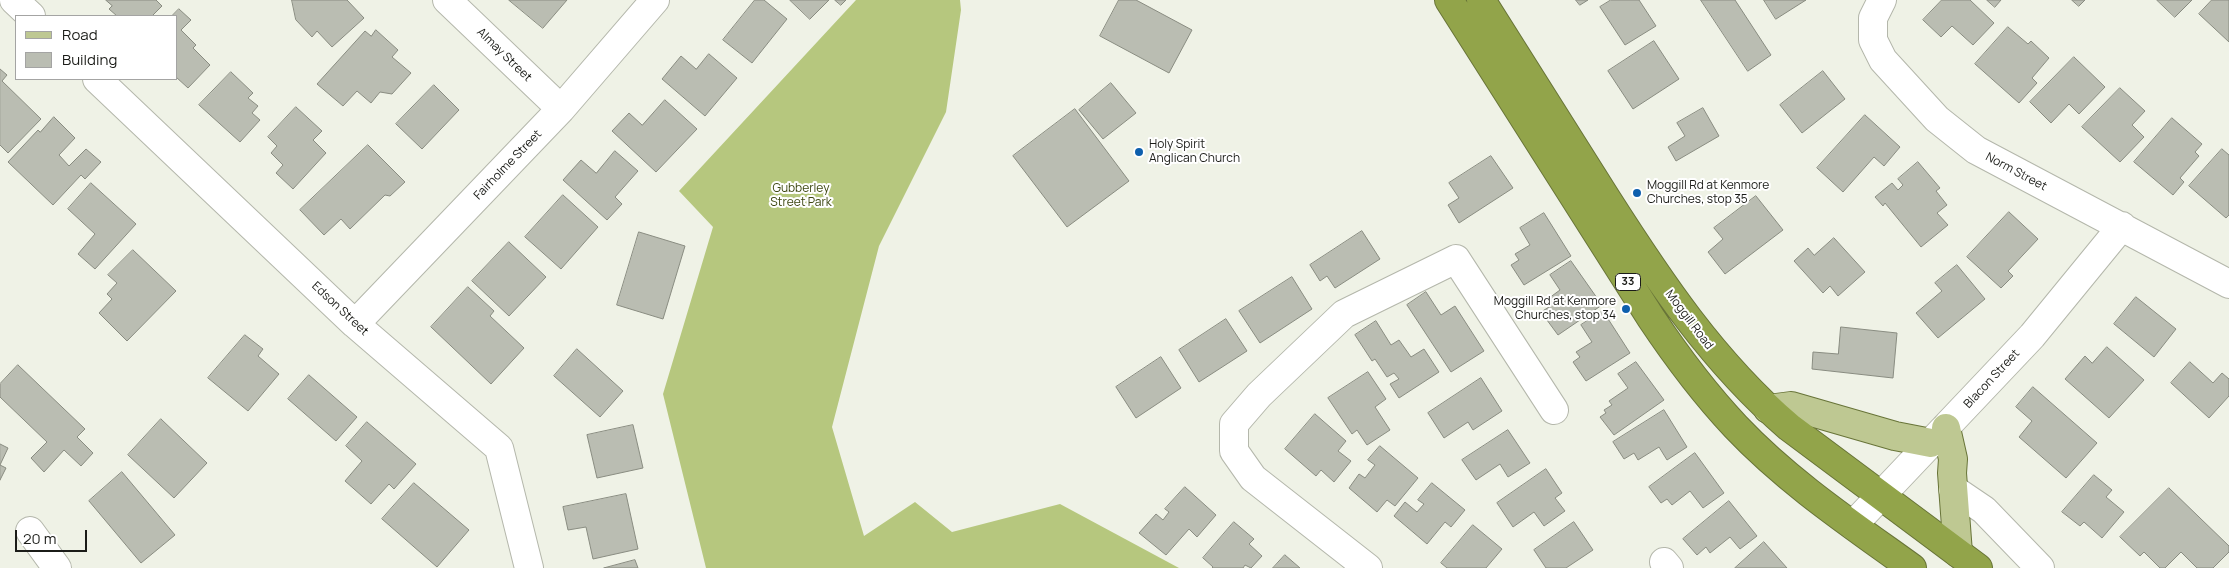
<!DOCTYPE html>
<style>
body{margin:0}
#map{position:relative;width:2229px;height:568px;overflow:hidden;background:#eff2e6;font-family:Manrope,sans-serif}
canvas{display:block}
.legend{position:absolute;left:15px;top:15px;width:162px;height:65px;box-sizing:border-box;background:#fff;border:1px solid #a4a4a3;margin:0;padding:6px 9px;list-style:none;font-size:15px;color:#1b1c18}
.legend li{display:flex;align-items:center;gap:10px;height:25px}
.legend b{width:25px;border:1px solid #a4a4a3}
.scale{position:absolute;left:15px;top:530px;width:72px;height:22px;box-sizing:border-box;border:2px solid #1b1c18;border-top:0;padding-left:6px;font-size:15px;line-height:18px;white-space:nowrap;color:#1b1c18;-webkit-text-stroke:4px #fff;paint-order:stroke}
</style>
<div id="map">
<canvas width="2229" height="568"></canvas>
<ul class="legend">
<li><b style="height:6px;background:#bec892"></b>Road</li>
<li><b style="height:14px;background:#babdb2"></b>Building</li>
</ul>
<div class="scale">20 m</div>
</div>
<script>
const c = document.querySelector('canvas').getContext('2d');
c.lineJoin = 'round';
function paint(path, color) { c.fillStyle = color; c.fill(path, 'evenodd'); }
function strokePath(path, color, width, dash) { c.strokeStyle = color; c.lineWidth = width; c.lineCap = dash ? 'butt' : 'round'; c.setLineDash(dash || []); c.stroke(path); }
function drawText(font, color, halo, rows, align = 'center') {
  c.font = font + ' Manrope,sans-serif'; c.lineWidth = 4; c.setLineDash([]); c.textBaseline = 'middle'; c.strokeStyle = halo; c.fillStyle = color; for (const [text, x, y, turn = 0] of rows) {
    c.save(); c.translate(x, y); c.rotate((+turn || 0) * Math.PI / 180); c.textAlign = isNaN(turn) ? turn : align; if (halo) c.strokeText(text, 0, 0); c.fillText(text, 0, 0); c.restore();
  }
}
paint(new Path2D(`
 M856,0H960L961,10L946,112L879,246L832,427L864,536L915,502L952,532L1060,504L1179,568H706L663,394L713,227L679,191Z`), '#b6c77e');
const building = new Path2D(`
 M106,0H156L162,6L152,16H117L109,9L112,6Z
 M292,0H347L364,18L332,47L317,31L312,37L296,20Z
 M509,0H567L543,28Z
 M755,0H764L787,19L752,63L723,40Z
 M790,0H829L810,19Z
 M835,0H846L841,5Z
 M1119,0H1136L1192,30L1169,73L1100,36Z
 M1576,0H1588L1580,5Z
 M1611,0H1639L1656,26L1625,45L1600,7Z
 M1701,0H1735L1771,55L1748,71Z
 M1764,0H1806L1776,19Z
 M1942,0H1970L1994,23L1973,45L1952,26L1941,37L1923,20Z
 M1987,0H2001L1995,7Z
 M2072,0H2085L2079,6Z
 M2157,0H2192L2175,17Z
 M2212,0H2229V42L2199,14Z
 M179,9L191,20L181,30L196,45L193,48L210,65L188,88L176,77V16H172Z
 M2008,27L2028,44L2031,41L2049,58L2032,78L2037,83L2019,103L1975,64Z
 M376,30L398,50L392,57L411,73L392,94L380,92L371,103L357,91L343,106L317,84L365,31L371,36Z
 M1654,41L1679,79L1633,109L1608,71Z
 M709,54L737,78L705,116L662,79L681,56L696,69Z
 M2074,57L2105,87L2079,114L2069,104L2051,123L2030,102Z
 M0,69L7,75L2,81L41,119L8,153L0,145Z
 M1823,71L1845,99L1802,133L1780,105Z
 M231,72L253,93L248,98L258,106L252,113L260,120L240,142L199,105Z
 M1111,83L1136,113L1103,139L1079,110Z
 M434,85L459,110L422,149L396,124Z
 M2120,88L2145,111L2132,125L2144,137L2120,162L2082,127Z
 M665,100L697,129L656,172L612,131L629,113L642,125Z
 M296,107L322,131L313,140L326,153L293,189L276,173L283,165L271,153L277,146L268,137Z
 M1703,108L1719,136L1676,161L1668,147L1685,136L1677,123Z
 M1075,109L1129,181L1067,227L1013,156Z
 M1865,115L1900,147L1884,166L1874,157L1843,192L1817,168Z
 M54,117L75,138L59,155L69,166L86,149L101,162L85,179L81,175L53,205L8,162L38,130L40,132Z
 M2172,118L2202,144L2195,152L2199,156L2180,178L2184,182L2173,195L2134,162Z
 M368,145L405,182L390,196L385,195L350,229L341,219L324,235L300,210Z
 M2222,149L2229,155V215L2226,218L2189,186Z
 M615,151L638,171L615,197L622,204L607,220L563,180L581,160L596,173Z
 M1491,156L1513,188L1459,223L1448,205L1459,198L1449,183Z
 M1918,162L1940,188L1936,191L1947,205L1937,213L1948,225L1921,247L1885,203L1883,206L1875,197L1892,183L1898,190L1903,185L1898,179Z
 M91,183L136,224L95,269L78,254L95,234L68,209Z
 M563,195L598,227L561,269L525,237Z
 M1756,196L1783,230L1725,274L1708,252L1723,239L1714,228Z
 M2009,212L2038,239L2008,271L2013,276L2001,288L1967,257Z
 M1544,213L1571,256L1524,285L1511,265L1519,260L1515,254L1530,245L1520,228Z
 M1362,231L1380,259L1335,288L1327,276L1320,281L1310,265Z
 M639,232L685,246L663,319L617,305Z
 M1834,238L1865,272L1838,296L1830,286L1823,293L1794,261L1808,248L1814,255Z
 M509,242L546,277L509,316L472,281Z
 M133,250L176,291L127,341L99,313L112,299L107,294L117,283L108,275Z
 M1571,261L1602,305L1558,335L1541,312L1549,307L1545,301L1560,290L1550,275Z
 M1957,265L1985,299L1938,338L1916,313L1942,291L1935,283Z
 M1292,277L1312,309L1260,343L1239,311Z
 M468,287L494,311L490,316L524,348L491,384L431,327Z
 M1426,292L1441,315L1455,306L1484,351L1451,372L1407,305Z
 M2136,297L2176,329L2154,357L2114,324Z
 M1603,311L1630,353L1586,381L1573,362L1580,357L1576,352L1592,342L1581,325Z
 M1226,319L1247,351L1199,382L1179,350Z
 M1376,321L1391,345L1399,340L1411,357L1424,349L1439,372L1399,398L1390,384L1399,379L1394,373L1387,377L1375,359L1372,361L1355,335Z
 M1841,327L1897,333L1893,378L1812,369L1813,352L1838,354Z
 M245,335L263,349L258,356L279,374L248,411L208,378Z
 M2107,347L2144,380L2109,418L2065,379L2085,356L2092,363Z
 M577,349L623,391L600,417L554,376Z
 M1161,357L1181,388L1136,418L1116,387Z
 M1636,362L1664,400L1614,435L1600,417L1606,413L1604,410L1612,405L1609,401L1628,388L1618,374Z
 M2190,362L2213,383L2222,373L2229,379V396L2209,418L2171,383Z
 M18,365L85,429L77,437L93,453L81,466L64,450L44,472L31,458L47,442L0,397V384Z
 M1368,372L1386,399L1375,407L1390,430L1367,445L1357,430L1352,434L1328,398Z
 M309,375L357,417L336,441L288,399Z
 M1481,378L1502,411L1473,430L1468,422L1444,438L1428,413Z
 M2033,387L2097,443L2066,478L2019,437L2032,421L2016,407Z
 M1664,410L1687,447L1667,460L1659,447L1638,460L1634,453L1624,459L1613,442Z
 M1315,414L1346,441L1338,451L1351,461L1334,482L1321,470L1316,476L1285,449Z
 M161,419L207,463L174,498L128,455Z
 M367,422L416,464L394,489L389,484L371,504L345,481L362,461L346,446Z
 M633,425L643,468L597,478L587,435Z
 M1508,430L1530,463L1508,477L1500,464L1476,480L1462,460Z
 M0,444L8,448L0,465L6,468L0,480Z
 M1380,446L1418,478L1395,506L1387,500L1377,512L1349,488L1359,474L1365,478L1375,465L1368,460Z
 M1695,453L1724,493L1703,508L1690,491L1672,505L1667,499L1661,503L1649,487Z
 M1546,469L1562,493L1555,498L1565,511L1544,526L1534,512L1513,527L1497,503Z
 M122,472L175,535L141,563L89,501Z
 M2094,475L2112,490L2106,497L2124,512L2102,538L2084,522L2080,526L2062,512Z
 M414,483L469,530L437,567L382,519Z
 M1432,483L1465,510L1451,527L1445,522L1427,544L1394,516L1405,502L1417,512L1424,504L1418,500Z
 M1185,487L1216,515L1197,537L1189,529L1166,555L1139,533L1156,514L1163,520L1169,512L1165,509Z
 M2169,488L2229,546V552L2213,568H2197L2181,552L2165,568H2160L2144,552L2140,556L2120,537Z
 M626,494L638,549L593,559L586,527L568,530L563,507Z
 M1729,501L1757,536L1740,549L1730,537L1710,553L1706,547L1697,555L1683,539Z
 M1234,522L1254,539L1249,544L1262,556L1251,568L1245,565L1243,568H1212L1213,567L1203,558Z
 M1574,522L1593,550L1566,568H1546L1534,550Z
 M1473,525L1502,549L1486,568H1447L1441,563Z
 M1764,542L1787,568H1735Z
 M1285,555L1300,568H1273Z
 M635,560L638,568H604Z`);
paint(building, '#babdb2');
strokePath(building, '#898c81', 1);
const minor = new Path2D(`
 M14,0L31,16
 M447,0L561,109
 M1882,0L1873,18V40L1883,60L1937,119L1976,150L2229,284
 M97,79L355,324L499,448L529,568
 M355,324L561,109L655,0
 M1953,489L1984,510L2040,568
 M1853,525L2032,336L2122,226
 M30,531L57,568
 M1664,562L1669,568
 M1368,568L1253,478L1234,451V424L1259,395L1344,314L1456,259L1554,410`);
const major = new Path2D(`
 M1768,409L1791,406L1895,436L1931,443
 M1946,428L1953,459L1952,473L1958,553`);
const highway = new Path2D(`
 M1449,0L1651,318C1677,357 1704,393 1736,427C1787,481 1851,524 1912,568
 M1481,0C1522,66 1564,132 1606,198C1659,281 1713,362 1789,427L1978,568`);
strokePath(minor, '#b4b7ab', 30);
strokePath(major, '#687438', 30);
strokePath(highway, '#687438', 30);
strokePath(minor, '#fff', 28);
strokePath(major, '#bec892', 28);
strokePath(highway, '#92a44a', 28);
for (const [x, y, r, color] of [
 [1139,152,5,"#0d5fad"],
 [1637,193,5,"#0d5fad"],
 [1626,309,5,"#0d5fad"]
]) { const dot = new Path2D(); dot.arc(x, y, r, 0, 2 * Math.PI); c.fillStyle = color; c.fill(dot); strokePath(dot, '#fff', 2); }
for (const [x, y, w] of [
 [1628,282,25]
]) { const box = new Path2D(); box.roundRect(x - w / 2, y - 8.5, w, 17, 4); c.fillStyle = '#fff'; c.fill(box); strokePath(box, '#1b1c18', 1); }
drawText('bold 11px', '#1b1c18', null, [
 ["33",1628,282]
]);
drawText('12px', '#1b1c18', '#fff', [
 ["Almay Street",504,55,44],
 ["Fairholme Street",508,165,-46],
 ["Norm Street",2016,172,28],
 ["Edson Street",340,309,43],
 ["Moggill Road",1689,320,53],
 ["Blacon Street",1992,379,-47]
]);
drawText('12px', '#1b1c18', '#fff', [
 ["Holy Spirit",1149,145],
 ["Anglican Church",1149,159],
 ["Moggill Rd at Kenmore",1647,186],
 ["Churches, stop 35",1647,200],
 ["Moggill Rd at Kenmore",1616,302,"right"],
 ["Churches, stop 34",1616,316,"right"]
], 'left');
drawText('12px', '#3c4610', '#fff', [
 ["Gubberley",801,189],
 ["Street Park",801,203]
]);
</script>
